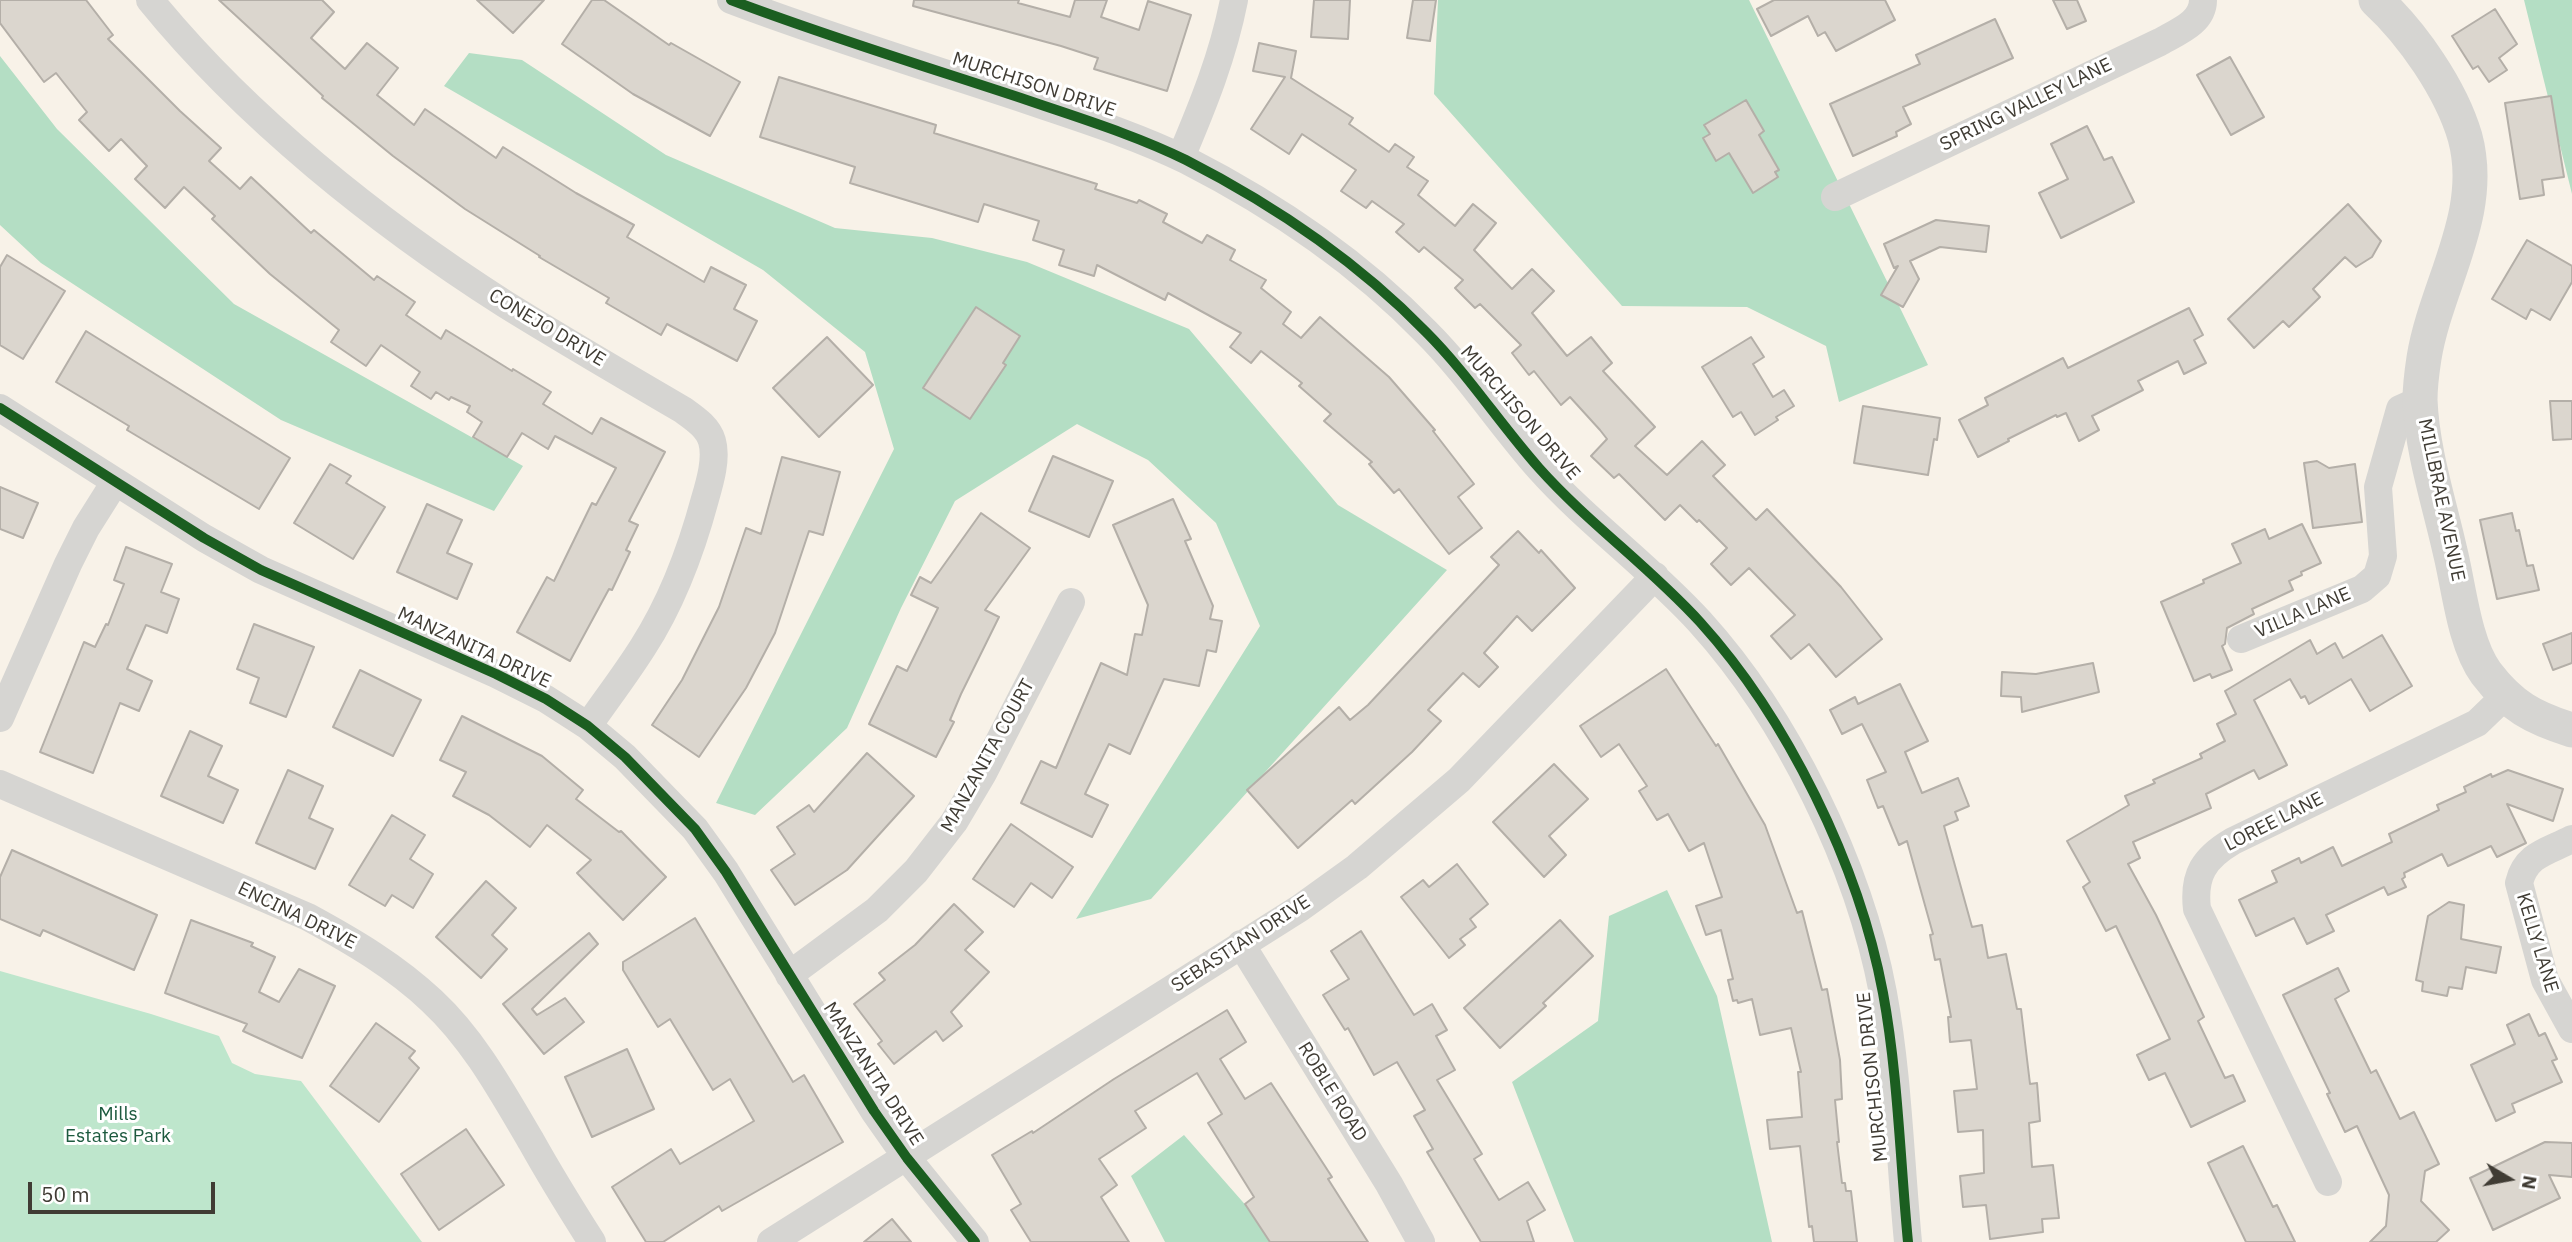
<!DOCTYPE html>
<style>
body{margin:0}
#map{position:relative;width:2572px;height:1242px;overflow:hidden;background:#f8f2e8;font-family:"IBM Plex Sans",sans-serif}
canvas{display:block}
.north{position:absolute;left:2474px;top:1144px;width:70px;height:70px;-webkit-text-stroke:5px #fff;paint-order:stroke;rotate:100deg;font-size:19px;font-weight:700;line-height:28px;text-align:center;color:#403c34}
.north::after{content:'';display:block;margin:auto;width:24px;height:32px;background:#403c34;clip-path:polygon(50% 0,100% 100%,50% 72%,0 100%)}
.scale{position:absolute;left:28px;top:1182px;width:187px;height:32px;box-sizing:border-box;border:4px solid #403c34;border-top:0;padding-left:9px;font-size:21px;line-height:24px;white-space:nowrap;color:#403c34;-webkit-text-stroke:5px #fff;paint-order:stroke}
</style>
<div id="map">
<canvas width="2572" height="1242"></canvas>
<div class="north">N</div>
<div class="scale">50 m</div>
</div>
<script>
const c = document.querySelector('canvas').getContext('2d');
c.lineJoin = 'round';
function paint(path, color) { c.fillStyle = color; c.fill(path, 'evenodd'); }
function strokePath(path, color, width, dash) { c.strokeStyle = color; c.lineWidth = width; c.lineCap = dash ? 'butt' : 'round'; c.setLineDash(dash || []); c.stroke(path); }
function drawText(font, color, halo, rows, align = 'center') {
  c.font = font + ' "IBM Plex Sans",sans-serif'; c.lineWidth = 6; c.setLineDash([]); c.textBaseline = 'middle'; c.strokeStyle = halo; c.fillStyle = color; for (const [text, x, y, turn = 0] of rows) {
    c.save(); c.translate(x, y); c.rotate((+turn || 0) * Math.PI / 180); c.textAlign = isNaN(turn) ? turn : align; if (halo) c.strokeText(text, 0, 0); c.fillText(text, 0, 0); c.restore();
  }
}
paint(new Path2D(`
 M0,971L151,1014L219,1036L232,1063L255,1074L301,1081L422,1242H0Z`), '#bee6cc');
paint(new Path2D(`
 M1438,0H1749L1928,365L1839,402L1826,346L1747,307L1622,306L1434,94Z
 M2524,0H2572V194Z
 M469,53L522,60L666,155L835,228L932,238L1027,262L1189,329L1338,505L1447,570L1151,899L1076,919L1260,626L1216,523L1148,460L1077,424L955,501L901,608L847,728L755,815L716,803L894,449L865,352L763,270L444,86Z
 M0,56L57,129L234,304L523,466L494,511L281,420L41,263L0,225Z
 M1667,890L1717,996L1772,1242H1574L1512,1082L1598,1021L1609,916Z
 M1184,1135L1278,1242H1165L1131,1176Z`), '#b4dec4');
const building = new Path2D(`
 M0,0H86L113,35L108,39L180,111L221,148L209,161L240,189L251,177L311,233L314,230L374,280L377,276L415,302L406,315L441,339L446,330L512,371L513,369L551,392L543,404L592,434L601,418L665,452L629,521L638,525L626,550L630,552L612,590L609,589L570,661L517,632L547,577L554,581L592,503L596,505L616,468L555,436L548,449L522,433L507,457L473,437L482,422L467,412L470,406L451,397L449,400L436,392L431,399L411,386L420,372L381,345L366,366L331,342L339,330L270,274L212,219L215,216L184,187L165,208L135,179L147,166L121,139L109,151L79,120L87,112L56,73L44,82L0,23Z
 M219,0H322L334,12L311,38L345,69L367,43L398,68L377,95L414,125L425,109L496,158L503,147L576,193L634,225L627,237L704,282L711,267L746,285L734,309L757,321L737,361L667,324L661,335L606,303L609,298L539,257L540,256L465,209L393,156L322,98L323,96Z
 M477,0H544L513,33Z
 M592,0H604L669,45L671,43L740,82L710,136L633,94L562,44Z
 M914,0H1019L1018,3L1070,17L1075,0H1107L1101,17L1139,30L1148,1L1191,15L1167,91L1094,69L1098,58L1061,46L913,6Z
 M1314,0H1350L1348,39L1311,37Z
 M1413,0H1436L1430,41L1407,38Z
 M1774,0H1885L1895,20L1836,51L1825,32L1818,36L1808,16L1771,36L1757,9Z
 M2053,0H2077L2086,21L2067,29Z
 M2495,9L2517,44L2499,58L2507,70L2489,82L2478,66L2473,69L2452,36Z
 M1995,19L2013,58L1903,107L1911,124L1896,132L1897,136L1853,156L1830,104L1920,64L1916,55Z
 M1259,43L1296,51L1291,78L1353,118L1349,124L1389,152L1395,144L1414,157L1407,167L1428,181L1418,195L1455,226L1473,204L1496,223L1474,250L1512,289L1532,269L1554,291L1532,313L1567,356L1591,337L1612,363L1603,371L1655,427L1635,446L1667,475L1702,441L1725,465L1713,476L1756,520L1767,509L1841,587L1882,639L1836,677L1809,644L1791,659L1771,636L1795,615L1749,568L1731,585L1711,564L1727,548L1699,520L1697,522L1680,505L1665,520L1619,474L1614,478L1591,456L1607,439L1600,430L1570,397L1561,405L1534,371L1529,375L1512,353L1521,345L1480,304L1475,308L1455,288L1463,280L1424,247L1419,252L1396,232L1404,224L1372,201L1366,208L1341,191L1356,170L1302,134L1289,154L1251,129L1285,77L1253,71Z
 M2230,57L2264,117L2231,135L2197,75Z
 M779,77L936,125L934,133L1097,184L1095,189L1137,203L1139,200L1167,214L1163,222L1202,243L1207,235L1235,250L1230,260L1266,280L1261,288L1291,312L1283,324L1301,338L1320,317L1389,377L1435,430L1433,431L1474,484L1458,497L1482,528L1449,554L1399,489L1394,493L1369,464L1372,462L1324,421L1331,414L1299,386L1302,383L1261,351L1251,363L1230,347L1241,333L1168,293L1165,300L1097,265L1094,276L1059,265L1064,250L1033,240L1039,221L984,204L978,222L850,183L855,167L760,137Z
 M2551,96L2564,177L2542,180L2544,195L2520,199L2505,103Z
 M1746,100L1764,131L1759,135L1779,170L1775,172L1778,177L1753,193L1729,153L1716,161L1703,138L1710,134L1704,125Z
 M2087,126L2104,160L2112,157L2134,202L2061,238L2039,193L2068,179L2051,144Z
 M2348,204L2381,241L2372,257L2356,267L2345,257L2313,289L2320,297L2289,327L2283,321L2254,348L2228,319Z
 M1936,220L1989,226L1986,252L1940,247L1910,261L1919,279L1903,307L1881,295L1898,266L1894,268L1884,244Z
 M2527,240L2572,266V282L2550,320L2531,309L2526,319L2492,299Z
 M7,255L65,291L23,359L0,345V267Z
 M976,307L1020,336L1003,363L1006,365L970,419L923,388Z
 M2189,308L2203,335L2194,340L2206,363L2184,374L2178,361L2138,381L2143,390L2092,416L2099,430L2079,441L2066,413L2057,417L2056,415L2008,439L2009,441L1978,457L1959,420L1988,405L1985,398L2063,358L2068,368Z
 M86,331L290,458L259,509L127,430L129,426L56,382Z
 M827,337L873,385L819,437L773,388Z
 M1751,337L1764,357L1753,364L1773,397L1784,390L1794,406L1776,417L1778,420L1755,435L1741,412L1733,417L1702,367Z
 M2550,401H2572V439L2553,440Z
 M1863,406L1940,418L1937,440L1934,439L1928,475L1854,463Z
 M1053,456L1113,481L1089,537L1029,511Z
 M782,457L840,472L823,535L809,531L775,633L746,688L699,757L652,725L682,680L719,607L746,528L761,534Z
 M2317,461L2329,468L2355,464L2362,522L2313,528L2304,463Z
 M330,464L351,476L346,483L385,507L353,559L294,523Z
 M0,487L38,503L23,538L0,529Z
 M1173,499L1191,539L1185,541L1213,606L1210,619L1222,621L1216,652L1207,650L1199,686L1164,679L1130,754L1109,744L1085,794L1108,805L1092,837L1021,803L1041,761L1056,768L1101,663L1127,675L1135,634L1142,635L1148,605L1113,525Z
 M427,504L462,520L447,553L472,564L457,599L397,572Z
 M981,513L1030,548L985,610L999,617L961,694L950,720L954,722L936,757L869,724L897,666L907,671L938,608L911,595L920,577L931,583Z
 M2512,513L2516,531L2519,530L2527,566L2533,565L2539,590L2497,599L2480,520Z
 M2302,524L2321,563L2301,572L2302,575L2289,581L2293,590L2252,609L2254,614L2227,628L2225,644L2222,646L2232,670L2212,678L2210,674L2194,681L2161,602L2204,583L2203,580L2241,563L2232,544L2265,529L2269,539Z
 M1518,531L1539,553L1541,550L1575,588L1532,631L1517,616L1484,653L1498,667L1479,687L1463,673L1428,710L1441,721L1412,752L1355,804L1352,800L1298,848L1247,790L1339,707L1350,720L1368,705L1499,565L1491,557Z
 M126,547L172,564L161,592L179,599L167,633L146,625L127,669L152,681L139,711L120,703L93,773L40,752L84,642L95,647L106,624L108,625L124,584L114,580Z
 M254,624L314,647L286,717L250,703L259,678L237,669Z
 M2572,633V663L2553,670L2543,644Z
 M2382,635L2412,686L2370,711L2351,679L2309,704L2305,696L2301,698L2290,679L2254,700L2287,765L2259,779L2254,770L2206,794L2211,808L2133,842L2140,858L2128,864L2156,915L2204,1017L2198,1021L2225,1078L2233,1075L2245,1101L2191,1127L2165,1073L2149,1080L2137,1055L2170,1039L2116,926L2106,931L2083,887L2090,882L2067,841L2129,805L2125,796L2155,783L2153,780L2202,758L2200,754L2225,741L2217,724L2236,714L2225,691L2310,640L2317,654L2335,643L2343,658Z
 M2093,663L2099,692L2022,712L2021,697L2001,696L2002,672L2036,674Z
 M1666,669L1716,746L1718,744L1765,825L1797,913L1802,911L1822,990L1827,989L1840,1060L1842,1099L1835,1100L1839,1142H1837L1842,1183H1845L1846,1191H1851L1857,1242H1814L1812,1226L1809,1227L1800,1146L1770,1149L1767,1120L1802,1117L1798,1072H1801L1791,1028L1760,1035L1752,999L1738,1003L1737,1000L1733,1001L1728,980L1733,979L1721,930L1706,935L1696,906L1722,897L1704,843L1689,851L1668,814L1657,820L1639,791L1647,786L1619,744L1601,757L1580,726Z
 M360,670L421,700L393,756L333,727Z
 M1900,684L1928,741L1905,752L1922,793L1958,778L1969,806L1955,812L1958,820L1944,826L1972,927L1982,925L1988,958L2006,954L2017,1009H2021L2030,1084L2037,1083L2040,1121L2029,1123L2032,1167L2053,1165L2059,1218L2042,1219L2043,1232L1990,1239L1986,1205L1963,1207L1960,1176L1984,1173L1983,1130L1958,1132L1954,1091L1977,1089L1971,1040L1950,1042L1948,1017H1951L1940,959L1935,960L1930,935L1933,934L1907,841L1899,845L1883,806L1878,808L1867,780L1886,772L1862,724L1842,734L1830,710L1855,697L1858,704Z
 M462,716L542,756L583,790L576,799L619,832L621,831L666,877L623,920L577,873L591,860L547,825L530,847L489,815L453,796L466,772L440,760Z
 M190,731L222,746L208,776L238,790L223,823L161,796Z
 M867,753L914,796L847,870L795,905L771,870L795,854L777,827L809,805L814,812Z
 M1554,764L1588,799L1549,836L1566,855L1544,877L1493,822Z
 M288,770L323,786L309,818L333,829L315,869L256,843Z
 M2508,770L2563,789L2553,821L2507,804L2526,843L2497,857L2491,846L2448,866L2442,854L2404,873L2405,877L2402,879L2406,887L2388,895L2384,887L2326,915L2334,931L2307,944L2294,918L2256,936L2239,900L2277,882L2272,871L2299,858L2301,863L2333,847L2342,866L2392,842L2389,834L2439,810L2437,805L2466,792L2464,787L2491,774L2492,777Z
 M392,815L425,835L410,859L433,874L413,908L392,895L385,906L349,885Z
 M1011,824L1073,867L1052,898L1031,883L1014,907L973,879Z
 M12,850L157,915L134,970L43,930L40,936L0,919V877Z
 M1457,864L1488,904L1470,919L1476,927L1460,939L1465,945L1449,958L1401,897L1423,880L1429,887Z
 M486,881L516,908L492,935L507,949L481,978L436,937Z
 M2449,902L2464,905L2461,939L2501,947L2496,973L2466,967L2462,989L2449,987L2447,996L2422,991L2423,982L2416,980L2428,916Z
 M954,904L983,932L965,950L989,972L951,1012L962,1026L943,1041L936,1031L894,1064L878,1044L882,1041L854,1004L885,980L879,973L915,945Z
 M695,918L793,1082L804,1075L843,1142L722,1211L719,1206L663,1242H646L612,1187L671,1149L680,1164L754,1121L730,1079L713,1090L670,1019L658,1027L623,970V962Z
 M191,920L253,943L251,946L275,957L259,992L279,1002L299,969L335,986L302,1058L243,1031L247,1024L165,993Z
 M1560,920L1593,956L1543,1003L1546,1006L1500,1048L1464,1008Z
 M1361,931L1414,1015L1432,1004L1447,1030L1436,1036L1455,1070L1437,1080L1482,1154L1474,1159L1499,1200L1528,1182L1545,1210L1527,1221L1534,1242H1481L1427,1152L1433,1149L1414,1116L1425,1110L1397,1062L1374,1075L1348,1028L1345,1030L1323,995L1349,979L1331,951Z
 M589,933L598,944L532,1009L537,1015L565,998L584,1022L544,1054L503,1004Z
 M2338,968L2349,991L2335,999L2371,1073L2376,1070L2400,1119L2414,1112L2439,1164L2425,1171L2421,1201L2449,1230L2436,1242H2370L2386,1226L2389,1195L2357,1126L2345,1132L2327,1094L2330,1093L2283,995Z
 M1227,1010L1246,1042L1220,1059L1245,1099L1271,1083L1332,1177L1328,1179L1368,1242H1270L1245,1204L1254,1197L1208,1123L1222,1114L1197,1073L1135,1111L1146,1128L1099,1159L1117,1185L1101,1197L1129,1242H1031L1011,1210L1021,1204L992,1155L1032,1131L1033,1133L1114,1079Z
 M2529,1014L2539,1036L2545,1033L2557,1059L2552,1061L2562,1082L2512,1104L2515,1112L2496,1121L2471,1065L2515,1044L2507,1025Z
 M376,1023L415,1051L409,1058L419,1068L379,1122L330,1086Z
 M627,1049L654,1109L592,1137L565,1077Z
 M466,1129L504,1185L439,1230L401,1174Z
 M2545,1142L2572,1143V1177L2549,1175L2560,1198L2493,1230L2470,1178Z
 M2243,1146L2273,1207L2277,1205L2295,1242H2246L2208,1163Z
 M892,1219L911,1242H864Z`);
paint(building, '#dbd6ce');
strokePath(building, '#b4afa8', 2);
strokePath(new Path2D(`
 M150,0C245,117 378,223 505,304C563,340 623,375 683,410C694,418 708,427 712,441C717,458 710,482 705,499C691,551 672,602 643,647C626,674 606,700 588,726
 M731,0C826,36 924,66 1021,98C1076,117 1133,134 1186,160C1274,205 1357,261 1426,332C1468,374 1500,424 1539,468C1588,523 1650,567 1700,622C1787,718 1859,865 1883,993C1898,1074 1900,1159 1908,1242
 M1181,157C1203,105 1223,56 1234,0
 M1835,197L2160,42C2177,32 2203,23 2203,0
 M0,408L204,538L261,570L496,674L546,699L588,726L625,757L695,829L726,872L874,1111L907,1158L975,1242
 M2241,639L2362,589L2377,576L2383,556L2378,487L2400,409L2420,400
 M0,718L68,564L86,528L115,482
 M0,784L308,917C352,941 395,966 432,1001C474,1040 502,1092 531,1141C550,1175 571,1209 592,1242
 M2572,839C2547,852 2526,854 2519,883L2545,980L2572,1029
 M1241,944L1389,1184L1421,1242
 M789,975L877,910L916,871L954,822L983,773L1071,602
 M2328,1182L2197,909C2193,875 2204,858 2233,841L2477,723L2505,696
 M771,1242L1300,908L1357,867L1459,780L1655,576`), '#d6d5d2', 28);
strokePath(new Path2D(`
 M2376,0C2412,33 2451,89 2465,137C2486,214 2436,284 2424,358C2422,371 2420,387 2420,400C2422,451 2439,502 2450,551C2459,587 2464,643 2486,673C2511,706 2533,718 2572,730`), '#d6d5d2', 35);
strokePath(new Path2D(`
 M731,0C826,36 924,66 1021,98C1076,117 1133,134 1186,160C1274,205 1357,261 1426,332C1468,374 1500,424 1539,468C1588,523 1650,567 1700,622C1787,718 1859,865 1883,993C1898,1074 1900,1159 1908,1242
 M0,408L204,538L261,570L496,674L546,699L588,726L625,757L695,829L726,872L874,1111L907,1158L975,1242`), '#1b5e20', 10);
drawText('19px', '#403c34', '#fff', [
 ["MURCHISON DRIVE",1034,85,18],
 ["SPRING VALLEY LANE",2026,105,-26],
 ["CONEJO DRIVE",547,328,31],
 ["MURCHISON DRIVE",1520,413,49],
 ["MILLBRAE AVENUE",2441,500,78],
 ["VILLA LANE",2303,613,-23],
 ["MANZANITA DRIVE",474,648,25],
 ["MANZANITA COURT",988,756,-61],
 ["LOREE LANE",2274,822,-27],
 ["ENCINA DRIVE",297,916,26],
 ["KELLY LANE",2537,943,73],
 ["SEBASTIAN DRIVE",1241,944,-33],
 ["MANZANITA DRIVE",873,1074,57],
 ["MURCHISON DRIVE",1873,1077,-96],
 ["ROBLE ROAD",1332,1092,58]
]);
drawText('19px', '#1d5a3f', '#fff', [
 ["Mills",118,1115],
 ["Estates Park",118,1137]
]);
</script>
